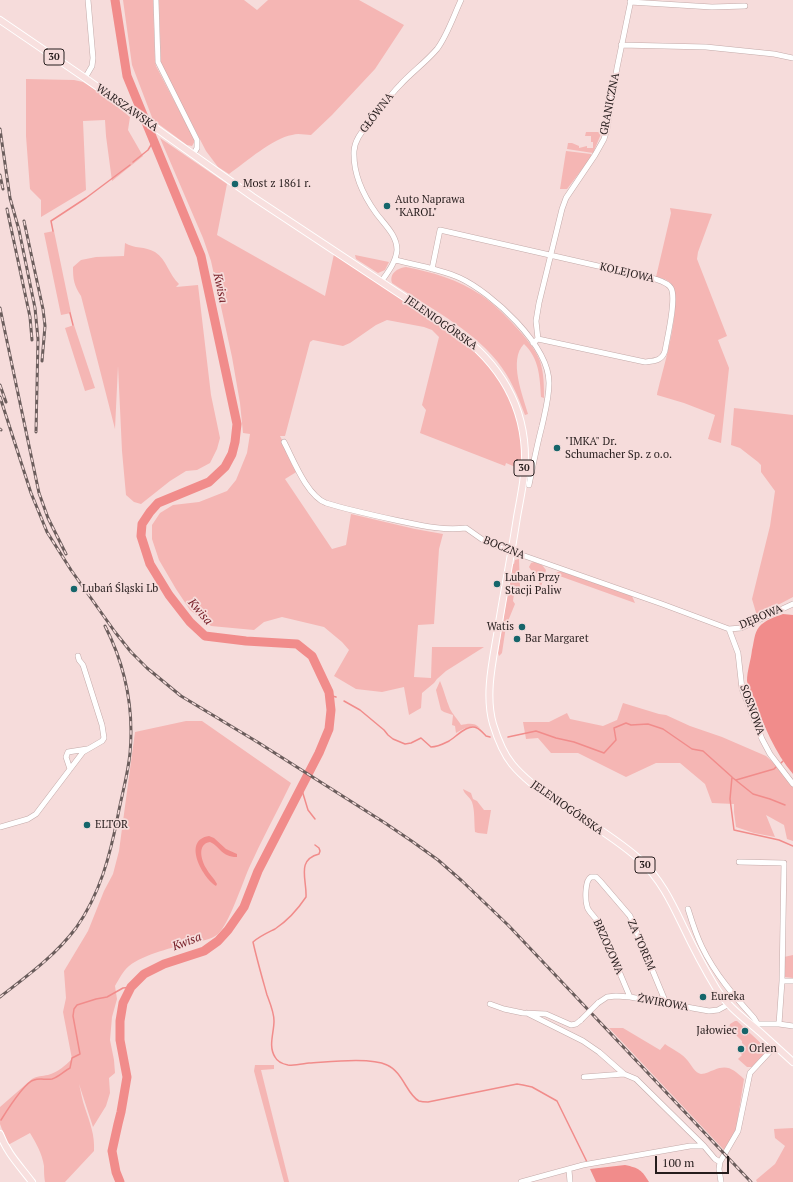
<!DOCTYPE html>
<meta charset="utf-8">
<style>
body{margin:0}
#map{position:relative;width:793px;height:1182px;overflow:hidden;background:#f6dcdb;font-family:"PT Serif",serif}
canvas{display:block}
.scale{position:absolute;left:655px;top:1156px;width:74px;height:18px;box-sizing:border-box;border:2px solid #251c1c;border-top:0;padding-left:5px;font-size:12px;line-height:14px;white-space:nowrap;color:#251c1c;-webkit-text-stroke:3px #f6dcdb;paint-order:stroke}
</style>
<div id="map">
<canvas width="793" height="1182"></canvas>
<div class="scale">100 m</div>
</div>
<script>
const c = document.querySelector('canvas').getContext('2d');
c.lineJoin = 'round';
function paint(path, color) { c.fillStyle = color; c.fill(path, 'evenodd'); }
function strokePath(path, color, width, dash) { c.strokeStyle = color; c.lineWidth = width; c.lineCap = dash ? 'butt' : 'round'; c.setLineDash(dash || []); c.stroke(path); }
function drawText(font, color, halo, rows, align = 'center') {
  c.font = font + ' "PT Serif",serif'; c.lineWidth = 3.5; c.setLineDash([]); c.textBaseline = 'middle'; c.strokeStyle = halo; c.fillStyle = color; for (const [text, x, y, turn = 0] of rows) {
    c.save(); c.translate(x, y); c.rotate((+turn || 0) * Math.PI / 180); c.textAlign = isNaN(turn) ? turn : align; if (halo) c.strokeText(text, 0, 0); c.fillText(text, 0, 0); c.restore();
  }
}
paint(new Path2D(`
 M123,0H153L155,61L156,66L195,141L192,146L187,145L153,120L132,65Z
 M159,0H244L257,10L268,0H359L404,25L375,69L332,115L311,135C305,135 298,133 292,135C273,138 246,162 229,174L218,167L206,151L168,78L161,63Z
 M26,79L74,80L83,82L99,92L130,117L128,130L143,156L112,181L106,136L105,120L83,121L86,190L41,217V200L30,189L26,136Z
 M586,132H600L601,134L593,153L567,149L568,143H572L579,146V148L587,146V148H593V142H591V136H585Z
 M160,138L227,184L217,235L325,296L334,254C369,277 405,300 440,325C453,334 468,342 479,354C500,376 515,403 520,433C521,442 524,461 520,469L506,463L505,466L420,433L426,410L422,405L439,337L432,330L424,327L387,320L376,325L350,343L343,346L313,340L310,342L285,436H280L298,471L285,479L332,549L346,545L351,514L415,529L443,534L439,549L434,624L418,625L414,677L431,678L432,647H484L446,671L437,679L434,683L422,693L421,708L409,715L404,687L382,692L356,689L334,676L349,650L342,642L324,627L282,617L264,622L254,630L211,626L190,610L176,589L159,560L152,539V525L160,513L173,505L199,502L227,491L236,480L247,453L250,434L243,433L240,403L232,357L211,261L203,238Z
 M566,151L591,154L592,156L567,189H560Z
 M670,208L712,214L698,252L697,259L727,336L718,340L729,368L721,443L708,439L715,415L684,403L657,395C662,371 685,302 670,283C667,279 661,278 656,277L671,213Z
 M54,231L71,313L61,315L44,233Z
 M125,243C134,249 145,246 155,252C167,260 169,275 179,284L176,287L198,285L211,395L220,438L217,449L210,463L197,470L186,471L170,481L141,504L134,502L126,495L122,451L118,366L115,429L81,296C74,285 73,280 73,267L81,260L96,257L124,256Z
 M355,255L389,262L385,270L378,273L356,259Z
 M406,267C432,272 459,280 481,295C493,303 505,315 515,326C524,336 535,348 540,361C544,373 544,386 544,398L541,397C540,377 539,358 524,344C508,360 523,396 528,414L525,415C518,396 510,377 497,361C469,327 428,307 392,283C389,273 398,268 406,267Z
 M74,325L95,388L85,391L65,328Z
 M734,408L793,415V597L757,616L752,599L770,526L775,491L761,472V465L758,462L740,448L731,445Z
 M519,559L520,587L518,588L515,586L513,601L515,604L506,626L502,653L499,656L498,653L512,564H514L515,560Z
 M534,562L542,565L546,570L540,590C539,580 541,574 531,570L529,567L531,563Z
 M560,571L632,596L635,603L554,574Z
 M440,681C444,690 446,700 450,709C453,715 457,718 461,725C468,724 474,722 480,728C471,725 464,728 456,733L455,726L452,725L453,715L444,712L441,710L436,690Z
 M623,703L659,714L666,715L690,726L722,737L766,756L776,765L793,786V841L787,839L784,825L766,815L775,837L754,833L736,827L734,812V804L712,803L705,784L680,763H656L626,777L578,753H551L538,738L526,739L523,722H549L567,713L570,719L603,726L617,720Z
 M186,721H202L291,783C277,812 262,839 249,868C242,884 229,924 218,934C211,940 200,941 192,943C174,947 144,954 129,966C123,971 119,979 115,986L117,999L112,1017L110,1040L114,1060L115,1073L109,1078L110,1093L106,1106L93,1127L79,1084C81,1092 82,1100 85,1108C90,1123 95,1135 94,1151L65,1182H45C44,1177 44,1171 44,1166C42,1153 36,1143 30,1133L8,1145L0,1124V1107L32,1079C37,1076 42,1076 48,1075C58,1072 65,1066 72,1059L63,1012L66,998L64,971L88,931L104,891L113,874L119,851L135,732Z
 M463,789L471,793L473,799L477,801L484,810H491L487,834L478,833L475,832C474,822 475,811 472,802C470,797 464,794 463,789Z
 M793,955V978L785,977L784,957Z
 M735,1021H737L766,1048L763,1055L752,1067H747L738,1059L742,1055L740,1053L746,1047L742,1043V1041L729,1028L730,1024Z
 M609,1028H623L660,1050L665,1044C672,1049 683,1054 688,1061C692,1066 695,1073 701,1074C706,1074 710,1071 714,1070C728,1064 734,1070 744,1079L736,1130L724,1150Z
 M255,1065H274V1069L261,1070L289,1182H284L254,1071Z
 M793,1128V1182H757L756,1180L775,1164L785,1146L775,1138L774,1129Z`), '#f5b6b4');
paint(new Path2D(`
 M783,614L793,615V774C775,753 763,724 754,698C752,693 748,686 747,681C747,671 751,660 752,650C754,643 754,633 759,627C765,620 775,617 783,614Z
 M209,836L214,838L226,849L237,854V857C221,857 221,847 210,842C197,844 201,860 206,868C209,874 214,878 217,884L216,886C202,877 182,840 209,836Z
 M625,1165C639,1168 642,1170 649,1182H596L590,1169Z`), '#f18c8b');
strokePath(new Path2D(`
 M133,162L148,150L154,140
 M53,231L51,221L86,198L130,165
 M70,313L73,325
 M329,695L336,697
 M344,701L360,710L384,730L388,735L393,739L405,744L411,743L421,738L431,747C438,747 443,744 449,741C456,737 468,723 477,728C480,729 484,734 486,736L490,737
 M508,737L536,731L556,738L574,742L604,753L616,740L614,728L626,723L631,725L648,724L663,729L692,749L703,751L732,777L730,799L734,830L779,840L793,846
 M781,763L783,761
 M733,778L753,794L770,799L785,805
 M736,780L774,769L776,767
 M301,787L308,810L315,819
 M315,845L319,848L320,851L319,854C296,860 307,879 306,897C298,909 287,921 275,929C267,933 260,936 253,942C257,960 262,977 267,995C270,1003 274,1012 274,1021C274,1033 268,1046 275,1057C277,1061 283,1064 288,1065C294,1066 302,1064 309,1063C328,1062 370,1057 387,1065C403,1072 407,1095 419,1101C422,1102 425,1102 428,1102L517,1084L523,1085L532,1087L557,1101L587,1162
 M1,1120C6,1112 25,1082 34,1080C39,1078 46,1080 52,1079C59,1077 64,1071 70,1068L72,1058L80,1054L73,1016L74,1009L77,1005L96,999L107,997L123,988L131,987`), '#f18c8b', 1.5);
strokePath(new Path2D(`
 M115,0L127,76L201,256L237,424L235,442L232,454L225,467L209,482L158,503L150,512L142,524L141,536L150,564L169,595L190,622L205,636L246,641L297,644L312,656L329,692L331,710L329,729L319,753L258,871L244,907L228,930L218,941L204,951L164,964L144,974L131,987L123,1003L120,1021V1040L127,1077L121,1112L118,1124L112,1151L116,1172L120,1182`), '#f18c8b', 9);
const minor = new Path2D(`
 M156,0L158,62L197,140V148L193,155
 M630,2L712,7L745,6
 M621,45L706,47L774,54L793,58
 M85,78L92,66L93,58L88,0
 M395,260C416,265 440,269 460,278C492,293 549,345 549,383C549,398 545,412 542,426C537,445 533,465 529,485
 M432,269L440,230L655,279C661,281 668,283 671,288C677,299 667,338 665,351C662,361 654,361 645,362L538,339
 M381,282C388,272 396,262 397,250C397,235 384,224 376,213C363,195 353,175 354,151C355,137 365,129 373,118C382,107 390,95 400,85C412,72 426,62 437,49C447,36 454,15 461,0
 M533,343L538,339L536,321L539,303L562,209L566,198L595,155L604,139L607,129L617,68L631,0
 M284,442C293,459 307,496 326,503C349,510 372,515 395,520C419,525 442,531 466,528L483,540L499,547L662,604L729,629L741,628L793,604
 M729,629L738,653L742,689L762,739L770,754L793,784
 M70,769L66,757L68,752L87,749
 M0,827L28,819L36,814L83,752L102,741L104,738L102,725L83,665L79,660L78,656
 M739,862L784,863L782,981
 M688,909C692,922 696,935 702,947C715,974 734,996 754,1018L757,1023
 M630,997C619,972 609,945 597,921C594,915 588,912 587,906C585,899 585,880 591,877H596L600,881L630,916L666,1003
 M598,1003L607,997L616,996L630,997L709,1011L718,1010L729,1004
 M490,1004L504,1009L523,1013L546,1014L571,1025L576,1024L581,1020
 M527,1013L583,1041L599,1052L624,1074
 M755,1024H779L793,1026
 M779,1024L782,981H793
 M584,1077L624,1074L636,1079L704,1146
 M569,1170L570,1182
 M521,1182L583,1165L690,1146H704L715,1159L720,1162
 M721,1182L719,1169L720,1162L738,1131L750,1073L775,1046`);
const major = new Path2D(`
 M0,20L85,78L253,197L454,330C500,363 527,406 525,465C524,482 520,500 517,517C511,557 503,596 497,635C492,664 485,696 493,724C497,737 503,753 512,764C525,780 542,792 559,803C585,820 617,839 639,859C660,878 671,901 683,926C693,947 704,968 716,988C727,1006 745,1019 760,1032C771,1042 782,1052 793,1062
 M0,1134C7,1153 20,1166 32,1182`);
strokePath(minor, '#c3aaa9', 6);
strokePath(major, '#fff', 8);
strokePath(minor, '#fff', 5);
strokePath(major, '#f8e0df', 6);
const rail = new Path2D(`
 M0,129L10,198L19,230L35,308L38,339L36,432
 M0,175L3,189
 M7,209L30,317L32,340
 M24,221L43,309L45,326L42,361
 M0,308L39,493L48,518L66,554
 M0,385L6,402
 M0,397L31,493L47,532L71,570L115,632L131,652L147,668L181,696L259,743L385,823L413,842L438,860L462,881L508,925L751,1182
 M0,429L1,430
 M0,997C27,976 55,956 76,928C100,894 110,856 118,815C122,794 128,774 130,753C134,709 125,665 105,626`);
strokePath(rail, '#6b5d5c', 3);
strokePath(rail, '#f6dcdb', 1.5, [4.5]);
const minorBridge = new Path2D(`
 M581,1020L598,1003`);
strokePath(minorBridge, '#c3aaa9', 6, []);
strokePath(minorBridge, '#fff', 5);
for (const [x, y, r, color] of [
 [235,184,4,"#16656a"],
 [387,206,4,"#16656a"],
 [557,448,4,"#16656a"],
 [497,584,4,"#16656a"],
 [74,589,4,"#16656a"],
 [522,627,4,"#16656a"],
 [517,639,4,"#16656a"],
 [87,825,4,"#16656a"],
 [703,997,4,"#16656a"],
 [745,1031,4,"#16656a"],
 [741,1049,4,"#16656a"]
]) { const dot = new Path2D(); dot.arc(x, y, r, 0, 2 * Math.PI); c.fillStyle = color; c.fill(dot); strokePath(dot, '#f6dcdb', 1.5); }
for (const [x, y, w] of [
 [54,57,20],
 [524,468,20],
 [645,865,20]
]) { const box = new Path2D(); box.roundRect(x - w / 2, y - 8, w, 16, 3); c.fillStyle = '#f6dcdb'; c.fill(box); strokePath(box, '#251c1c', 1); }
drawText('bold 10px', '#251c1c', null, [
 ["30",54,57],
 ["30",524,468],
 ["30",645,865]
]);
drawText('11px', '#251c1c', '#f6dcdb', [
 ["GRANICZNA",610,104,-79],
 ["WARSZAWSKA",127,108,35],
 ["GŁÓWNA",377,113,-52],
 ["KOLEJOWA",627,273,13],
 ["JELENIOGÓRSKA",441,323,35],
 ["BOCZNA",504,548,22],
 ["DĘBOWA",761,617,-23],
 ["SOSNOWA",752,710,70],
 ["JELENIOGÓRSKA",567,808,35],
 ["ZA TOREM",641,945,67],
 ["BRZOZOWA",608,947,66],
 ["ŻWIROWA",663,1003,10]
]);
drawText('11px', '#251c1c', '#f6dcdb', [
 ["Most z 1861 r.",243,184],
 ["Auto Naprawa",395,200],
 ["\"KAROL\"",395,213],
 ["\"IMKA\" Dr.",565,442],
 ["Schumacher Sp. z o.o.",565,455],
 ["Lubań Przy",505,578],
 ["Stacji Paliw",505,591],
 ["Lubań Śląski Lb",82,589],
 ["Watis",514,627,"right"],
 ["Bar Margaret",525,639],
 ["ELTOR",95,825],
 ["Eureka",711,997],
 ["Jałowiec",737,1031,"right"],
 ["Orlen",749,1049]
], 'left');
drawText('italic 12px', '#731a23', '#f6dcdb', [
 ["Kwisa",220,288,78],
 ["Kwisa",200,612,49],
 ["Kwisa",187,942,-21]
]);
</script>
